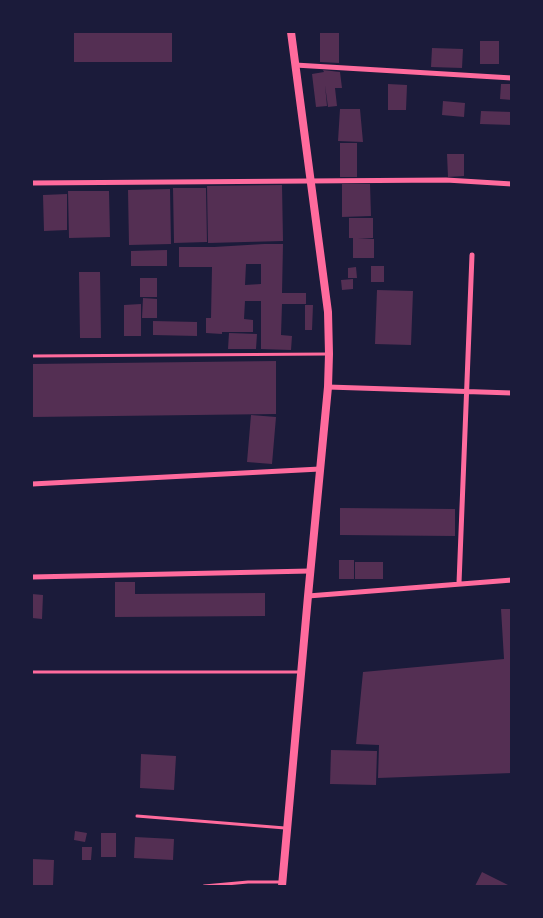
<!DOCTYPE html>
<style>
body{margin:0}
#map{position:relative;width:543px;height:918px;overflow:hidden;background:#1b1b3a;font-family:"IBM Plex Serif",serif}
canvas{display:block}
.frame{position:absolute;inset:0;border:33px solid #1b1b3a;pointer-events:none}
</style>
<div id="map">
<canvas width="543" height="918"></canvas>
<div class="frame"></div>
</div>
<script>
const c = document.querySelector('canvas').getContext('2d');
c.lineJoin = 'round';
function paint(path, color) { c.fillStyle = color; c.fill(path, 'evenodd'); }
function strokePath(path, color, width, dash) { c.strokeStyle = color; c.lineWidth = width; c.lineCap = dash ? 'butt' : 'round'; c.setLineDash(dash || []); c.stroke(path); }
paint(new Path2D(`
 M74,32H172V62H74Z
 M320,32H339V63L320,62Z
 M480,41H499V64H480Z
 M432,48L463,49L462,68L431,67Z
 M323,70L340,72L342,88H335L337,106L328,107L325,85L327,106L316,107L312,74L324,72Z
 M388,84L407,85L406,110H388Z
 M501,84H512V100L500,99Z
 M443,101L465,103L464,117L442,115Z
 M340,109H360L363,142L338,141Z
 M481,111L512,112V125L480,124Z
 M340,143H357V177H340Z
 M447,154H464V176L448,177Z
 M342,184H370L371,216L342,217Z
 M282,185L283,241L208,243L207,186Z
 M173,188H206L207,242L174,243Z
 M170,189L171,244L129,245L128,190Z
 M68,191H109L110,237L69,238Z
 M67,194V230L44,231L43,195Z
 M349,218H373V238L358,239H374V258H353V238H349Z
 M264,244H283L282,293H306V304H282L281,335L292,336L291,350L261,349V301H245L244,319L253,320V332H222V334L206,333V318H211L212,267H179V247H214ZM246,264H261V284L245,285Z
 M167,250V266H131V251Z
 M371,266H384V282H371Z
 M356,267L357,278H348V268Z
 M79,272H100L101,338H80Z
 M140,278H157V297H140Z
 M353,279V289L342,290L341,280Z
 M377,290L413,291L411,345L375,344Z
 M143,298L157,299V318H142Z
 M141,304V336H124V305Z
 M305,305H313L312,330H305Z
 M153,321L197,322V336L153,335Z
 M229,333L257,334L256,349H228Z
 M276,361V414L32,417V364Z
 M251,415L276,417L272,464L247,462Z
 M340,508L455,509V536L340,535Z
 M339,560H354V579H339Z
 M355,562H383V579H355Z
 M115,582H135V594L265,593V616L115,617Z
 M32,594L43,595L42,619L32,618Z
 M501,609H512V773L378,778L379,745L356,744L363,672L504,659Z
 M331,750L377,751L376,785L330,784Z
 M141,754L176,756L174,790L140,788Z
 M75,831L87,833L85,842L74,840Z
 M101,833H116V857H101Z
 M135,837L174,839L173,860L134,858Z
 M82,847H92L91,860H82Z
 M32,859L54,860L53,886H32Z
 M482,872L510,886H475Z`), '#542f53');
strokePath(new Path2D(`
 M32,356L328,354
 M32,672H299
 M137,816L285,828
 M204,886L248,882H281`), '#ff6b9d', 3);
strokePath(new Path2D(`
 M295,65L512,78
 M32,183L446,180L512,184
 M328,387L512,393
 M32,484L320,469
 M32,577L310,571
 M459,583L472,255
 M308,596L512,580`), '#ff6b9d', 5);
strokePath(new Path2D(`
 M282,886L308,596L328,387L329,354L328,312L291,32`), '#ff6b9d', 8);
</script>
